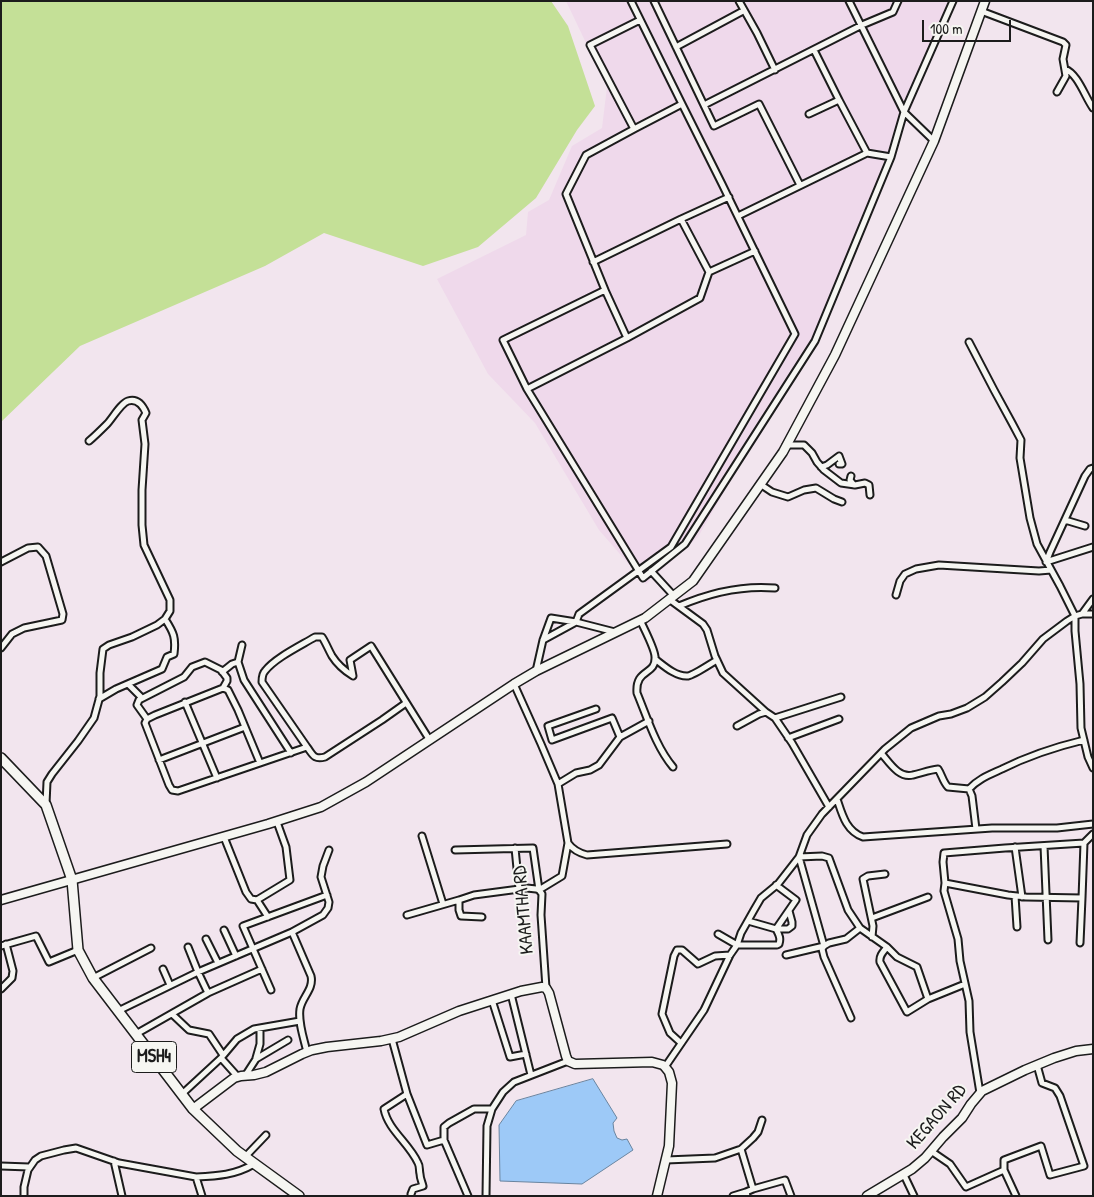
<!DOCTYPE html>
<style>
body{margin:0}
#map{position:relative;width:1094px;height:1197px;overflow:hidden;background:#f2e5ee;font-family:"Patrick Hand",sans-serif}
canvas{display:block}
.frame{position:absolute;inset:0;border:2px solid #1c1c1c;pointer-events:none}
.scale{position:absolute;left:922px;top:20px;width:89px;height:22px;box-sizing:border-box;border:2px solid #1c1c1c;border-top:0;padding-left:6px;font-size:15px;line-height:18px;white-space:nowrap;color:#1c1c1c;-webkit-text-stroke:4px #f6f6f2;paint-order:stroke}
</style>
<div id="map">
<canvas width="1094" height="1197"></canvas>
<div class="frame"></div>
<div class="scale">100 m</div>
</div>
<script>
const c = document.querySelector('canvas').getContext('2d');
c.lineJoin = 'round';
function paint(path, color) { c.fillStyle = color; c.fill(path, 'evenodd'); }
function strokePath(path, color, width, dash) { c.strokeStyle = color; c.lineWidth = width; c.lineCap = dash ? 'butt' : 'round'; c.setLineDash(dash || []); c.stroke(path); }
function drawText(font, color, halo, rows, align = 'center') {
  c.font = font + ' "Patrick Hand",sans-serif'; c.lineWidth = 4; c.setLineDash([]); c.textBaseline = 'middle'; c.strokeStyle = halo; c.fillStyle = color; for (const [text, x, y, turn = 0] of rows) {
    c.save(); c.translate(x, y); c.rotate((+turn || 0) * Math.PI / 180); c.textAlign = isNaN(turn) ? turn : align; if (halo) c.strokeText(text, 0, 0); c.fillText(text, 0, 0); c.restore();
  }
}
paint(new Path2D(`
 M566,1H955L850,259L808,346L698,537L646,584L599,530L535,423L488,374L437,279L526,235L528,212L549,200L572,146L602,128L607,87Z`), '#efd9eb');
paint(new Path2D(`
 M1,1H551L568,26L595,106L577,130L536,198L478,247L423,266L324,233L265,266L80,346L1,422Z`), '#c4e097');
const water = new Path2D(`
 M593,1079L617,1118L613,1123L614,1131L617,1138L622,1140L627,1139L633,1150L582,1184L500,1181L499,1125L516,1101Z`);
paint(water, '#9dc9f7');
strokePath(water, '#69849f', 1);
const street = new Path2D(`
 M654,1L714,126L759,104L800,185
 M739,1L757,33L775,70
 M849,1L904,112L934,141
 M981,11L1063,42L1066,45L1063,59L1066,76L1057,92
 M676,47L743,11
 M814,50L839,100
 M1065,69C1078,74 1085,97 1093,108
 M704,105L862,25L893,12L898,1
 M809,114L839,100L867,153
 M634,129L682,104
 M738,216L867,153L891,157
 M681,219L729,197
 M593,262L681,219L709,272
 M605,290L566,194L586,155L634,129L590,45L640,20
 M627,338L605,290L503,340L527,389L643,578L685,544L815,341L891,157L904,112L953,1
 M969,342L994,390L1012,423L1021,440L1020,458L1030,518L1037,544L1060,586L1075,616L1082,614L1093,599
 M527,389L627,338L700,298L709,272L755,251
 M786,445H804L812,453L817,462L824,470L841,483L855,485L865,483L869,485L870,495
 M821,467L827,465L839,456L842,464H839
 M851,476L850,480L854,485
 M760,484L772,492L788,497L804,490L816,488L834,499L842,502
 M1065,520L1085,526
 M1,562L28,548L38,547L46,556L63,614L62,620L24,628L12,634L1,648
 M1046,562L1050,552L1085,476L1090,469L1093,468
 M1046,562L1093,547
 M651,571L674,596
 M896,595L900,581L905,574L916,569L939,565L1039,571L1051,570
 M669,599L703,624L707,630L715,656L723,673L766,712
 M679,606C709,593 741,585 775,588
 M1082,614H1093
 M640,620C644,628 655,650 655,657C656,676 635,668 637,693C647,717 656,747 673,767
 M543,640L576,622L579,614L671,547L795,334L722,184L682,104L631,1
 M242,645L238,662L244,680L291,753
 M655,659C664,666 676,677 688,676C694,675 710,664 717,660
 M536,671L543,640L551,618L576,622L615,632
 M222,672L232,664L238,662
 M128,684L142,698
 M514,684L541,744L558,784
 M99,699L116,689L162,669L167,657L174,654C176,638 174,633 165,619
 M185,702L217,778
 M406,703L382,720L325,757C314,760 313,755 307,747L262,682C262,678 262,674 265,671C275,658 300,646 315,637H322C326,643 328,649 332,656C337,664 345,671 353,676L350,660L371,646L429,739
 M596,709L548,726L552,740L612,718L620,737
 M775,718L841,697
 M147,719L137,705L139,700L184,677L192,667L205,662L221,670L227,678V681L223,688
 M737,726L759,714L766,712L775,718L792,743L829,807
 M788,738L839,719
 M881,753C889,762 899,779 913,775C922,773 929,770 938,769C942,775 943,782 948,787L969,789L972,796L976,829
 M159,760L245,727
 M260,763L238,710L228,690L223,688L155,715L147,719L145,723L169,785L172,790L178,791L307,747
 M969,789C978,779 989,775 1002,769C1028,756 1055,747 1084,740
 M837,799C842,814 846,831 863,837L992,828H1057L1093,824
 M46,804L47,782L52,774L78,741L94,718L100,696V673L103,649L109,645L132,637L157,625L165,619L170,611V600L144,545L142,525V490L145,444L142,420L146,413C143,406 138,398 128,401C121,403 112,419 107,424C101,430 95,436 89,441
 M422,836L443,904
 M224,837L246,892L251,899L257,900
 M568,843C573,850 579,853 587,855L727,844
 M1084,843L1093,834
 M1044,846L1048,940
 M1015,847L1022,897
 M515,848L519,889
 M455,850L533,848L539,890L542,894L541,915L546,988
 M945,883L943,862L944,853L1005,848L1084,843L1082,898L1026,897L1008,895L945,883L944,891L958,939L960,961L969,1001L970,1032L980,1093
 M1015,896L1017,927
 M407,915L459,900
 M268,917L257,900L290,880L286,847L277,822
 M482,917L461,916L459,910V900L474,895L527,888L536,889L539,890L562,876L568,843L558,784L576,773L590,770L599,765L620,737L649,721
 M872,918L928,897
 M748,921L776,929L796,900L776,885
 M224,930L236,956
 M292,932L311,976C314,989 302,997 300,1009C298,1023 304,1039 307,1052
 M718,934L737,945H777L779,944C781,938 779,935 776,929H788L792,926V922L789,911
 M872,937L873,926L863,879L868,876L885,874
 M206,939L218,963
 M1080,943L1082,898
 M1,946L36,936L49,962L78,950
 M887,947C883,952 879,956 880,962L907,1012L928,999
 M786,955L824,946L799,857L822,856L829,858L848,910L860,928L887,947L897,957L917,967L928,999L965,984
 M163,969L170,985
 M93,978L151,948
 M1,989L12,978L13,971L6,944
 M271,990L243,926L327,895
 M208,993L262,969
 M511,994L531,1075
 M492,1000L510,1057L526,1054
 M118,1011L198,972L292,932L323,915L328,908L329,902L321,877L323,866L329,850
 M172,1014L189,1030L209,1034L223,1055
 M851,1018L824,957L822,949L824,946L829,943L846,939L860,928
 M136,1034L208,993L198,972L188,947
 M392,1039L407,1094L427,1145L444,1140L468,1196
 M681,1043L670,1033L662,1014L674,956L677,950H682L698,964L715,956L730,955
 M221,1058L237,1039L254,1029L300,1021
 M256,1058L260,1044V1028
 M665,1067L704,1010L730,955L737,945L741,933L754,910L761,898L778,884L799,857L807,835L822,814L885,749L911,728L939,716L951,714L967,708L985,697L1002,682L1022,663L1043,639L1067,621L1075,616V631L1080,684L1081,728L1088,757L1093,768
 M245,1076L256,1059L288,1040
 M182,1094L221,1058L238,1077
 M407,1094L384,1109C388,1130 409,1143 418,1163C420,1166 419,1170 420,1174C420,1178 422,1182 423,1186L413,1189L411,1194V1196
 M444,1140V1127L449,1123L474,1109H492
 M741,1149L753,1189L746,1192L747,1196
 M931,1151L950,1164L966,1187L1004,1170V1160L1041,1146L1050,1175L1084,1166L1060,1096L1055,1088L1042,1083L1037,1065
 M245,1157L266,1135
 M666,1160L715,1158L741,1149L753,1138L758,1132L762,1120
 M114,1161L122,1196
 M1,1166L29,1167
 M1004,1170L1016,1196
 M904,1175L914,1196
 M196,1177C218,1176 235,1175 254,1164
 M753,1189L785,1180L791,1196
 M24,1196V1187L28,1170L35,1160L41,1156L64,1150L76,1148L119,1163L196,1177L202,1196
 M486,1196L487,1126L492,1109L503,1092L514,1082L568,1061
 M733,1196L746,1192`);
const secondary = new Path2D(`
 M1,900L268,824L321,807L366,782L514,684L536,671L645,618L693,581L783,452L835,355L934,141L985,1
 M193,1109L234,1078L241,1076L254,1075L266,1072L302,1054L312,1050L327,1047L381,1041L399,1037L459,1011L521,991L542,987L546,988L549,993L566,1056L568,1061L575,1064L652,1062L663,1065L665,1067L669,1072L672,1083L669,1146L657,1196
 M867,1196L912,1169L925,1158L943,1137L962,1118L971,1104L982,1091L1025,1070L1054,1058L1076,1051L1093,1049`);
const primary = new Path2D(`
 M1,758L46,805L72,880L78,950L93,978L193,1109L237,1151L299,1196`);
strokePath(street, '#1c1c1c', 9);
strokePath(secondary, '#1c1c1c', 11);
strokePath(primary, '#1c1c1c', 12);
strokePath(street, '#f6f6f2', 5);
strokePath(secondary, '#f6f6f2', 8);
strokePath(primary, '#f6f6f2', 9);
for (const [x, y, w] of [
 [154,1057,45]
]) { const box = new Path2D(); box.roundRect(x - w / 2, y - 15.5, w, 31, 4); c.fillStyle = '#f6f6f2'; c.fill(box); strokePath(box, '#1c1c1c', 1); }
drawText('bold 18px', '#1c1c1c', null, [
 ["MSH4",154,1057]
]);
drawText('19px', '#1c1c1c', '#f6f6f2', [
 ["KAAMTHA RD",524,910,-95],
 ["KEGAON RD",937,1117,-49]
]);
</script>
